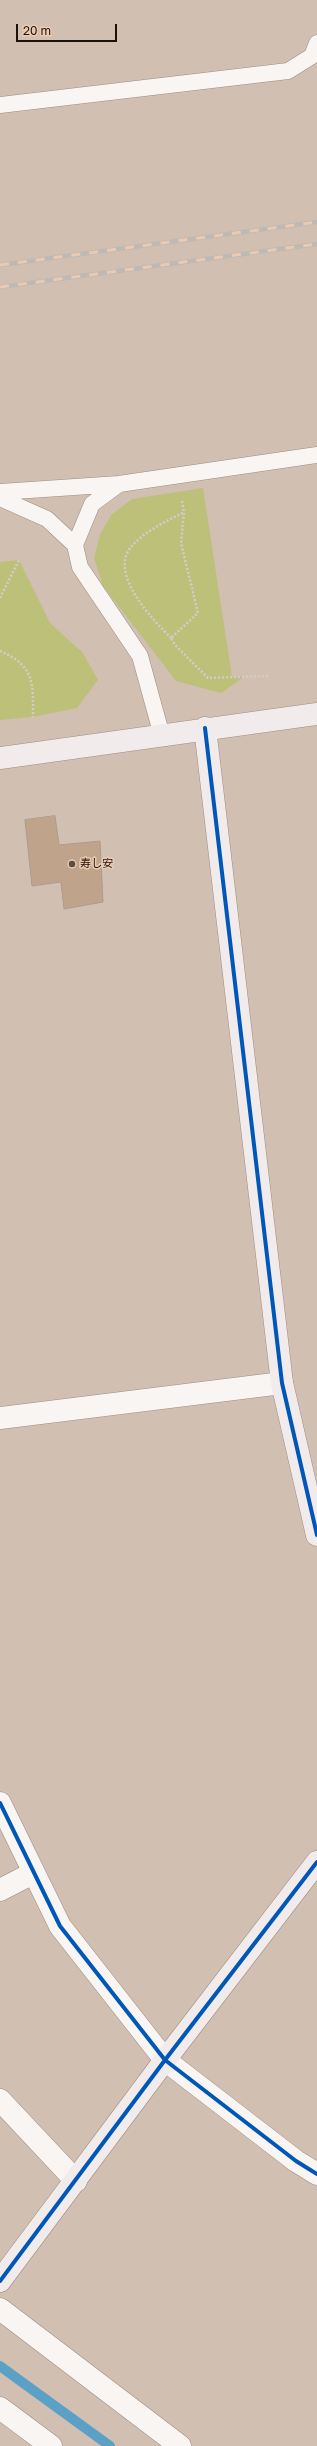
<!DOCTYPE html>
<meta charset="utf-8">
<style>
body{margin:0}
#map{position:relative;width:317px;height:2446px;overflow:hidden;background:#d1bfb1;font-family:"Golos Text",sans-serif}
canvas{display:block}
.scale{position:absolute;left:16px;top:24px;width:101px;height:18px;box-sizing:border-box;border:2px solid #1c1108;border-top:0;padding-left:5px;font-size:12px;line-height:14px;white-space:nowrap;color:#1c1108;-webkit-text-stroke:3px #ebcab1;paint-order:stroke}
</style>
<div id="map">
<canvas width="317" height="2446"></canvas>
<div class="scale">20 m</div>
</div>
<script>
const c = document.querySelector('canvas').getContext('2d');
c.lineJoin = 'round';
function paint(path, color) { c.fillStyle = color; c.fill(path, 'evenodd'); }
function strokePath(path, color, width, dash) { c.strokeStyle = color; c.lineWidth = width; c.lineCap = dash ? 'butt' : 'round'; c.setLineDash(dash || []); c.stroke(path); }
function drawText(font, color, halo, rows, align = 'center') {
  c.font = font + ' "Golos Text","Noto Sans JP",sans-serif'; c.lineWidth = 3; c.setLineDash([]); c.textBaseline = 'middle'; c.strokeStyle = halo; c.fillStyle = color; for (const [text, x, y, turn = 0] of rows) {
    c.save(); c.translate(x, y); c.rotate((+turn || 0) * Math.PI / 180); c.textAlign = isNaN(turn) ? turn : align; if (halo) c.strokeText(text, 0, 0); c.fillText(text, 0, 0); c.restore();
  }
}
paint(new Path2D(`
 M203,488L232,677L245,676L221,693L176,681L103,586L94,558L100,534L111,515L132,499Z
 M19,560L50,623L83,653L98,680L77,708L33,717L0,720V562Z`), '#bdc079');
strokePath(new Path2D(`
 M0,2366L110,2446`), '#5ba0c5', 10);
const building = new Path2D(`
 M55,816L59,845L100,841L103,902L64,909L61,882L32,886L25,820Z`);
paint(building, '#bfa48b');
strokePath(building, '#aa9c91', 1);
const lane = new Path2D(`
 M0,105L288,71L312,56L317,43
 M119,484L92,504L75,545L80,567L140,656L162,736
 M0,492L119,484L317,455
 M0,498L47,519L75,545`);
const street = new Path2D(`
 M0,1418L282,1383
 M0,1803L60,1926L165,2060L296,2161L317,2174
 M0,1890L33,1873
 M0,2100L76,2181
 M0,2309L180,2446
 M0,2408L51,2446`);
const secondary = new Path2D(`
 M205,728L282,1383L317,1535
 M0,758L317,714
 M0,2281L165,2060L317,1862`);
strokePath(lane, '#9b8d83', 17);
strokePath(street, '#9b8d83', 23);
strokePath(secondary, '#9b8d83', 23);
strokePath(new Path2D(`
 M182,501L184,512L181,543L198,613L171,638L175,645L208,678L270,676
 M0,598L19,560
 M171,638C154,621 108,574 131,547C143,532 167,521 184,512
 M0,651C35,666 33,683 33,717`), '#d3cdc9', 2.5, [2, 2]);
strokePath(lane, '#f8f5f3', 16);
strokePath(street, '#f8f5f3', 22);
strokePath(secondary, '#f2ebeb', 22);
const rail = new Path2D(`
 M0,265L317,222
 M0,287L317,244`);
strokePath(rail, '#bdb9b5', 4.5);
strokePath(rail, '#ebcab1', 3, [9]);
strokePath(new Path2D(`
 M205,728L282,1383L317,1535
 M0,1803L60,1926L165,2060L296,2161L317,2174
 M0,2281L165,2060L317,1862`), '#0057b8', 4);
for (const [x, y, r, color] of [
 [72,864,4,"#5b4e43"]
]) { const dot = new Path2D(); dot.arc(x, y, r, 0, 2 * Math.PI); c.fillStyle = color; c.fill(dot); strokePath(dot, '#ebcab1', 1.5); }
drawText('11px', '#1c1108', '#ebcab1', [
 ["寿し安",80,864]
], 'left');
</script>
